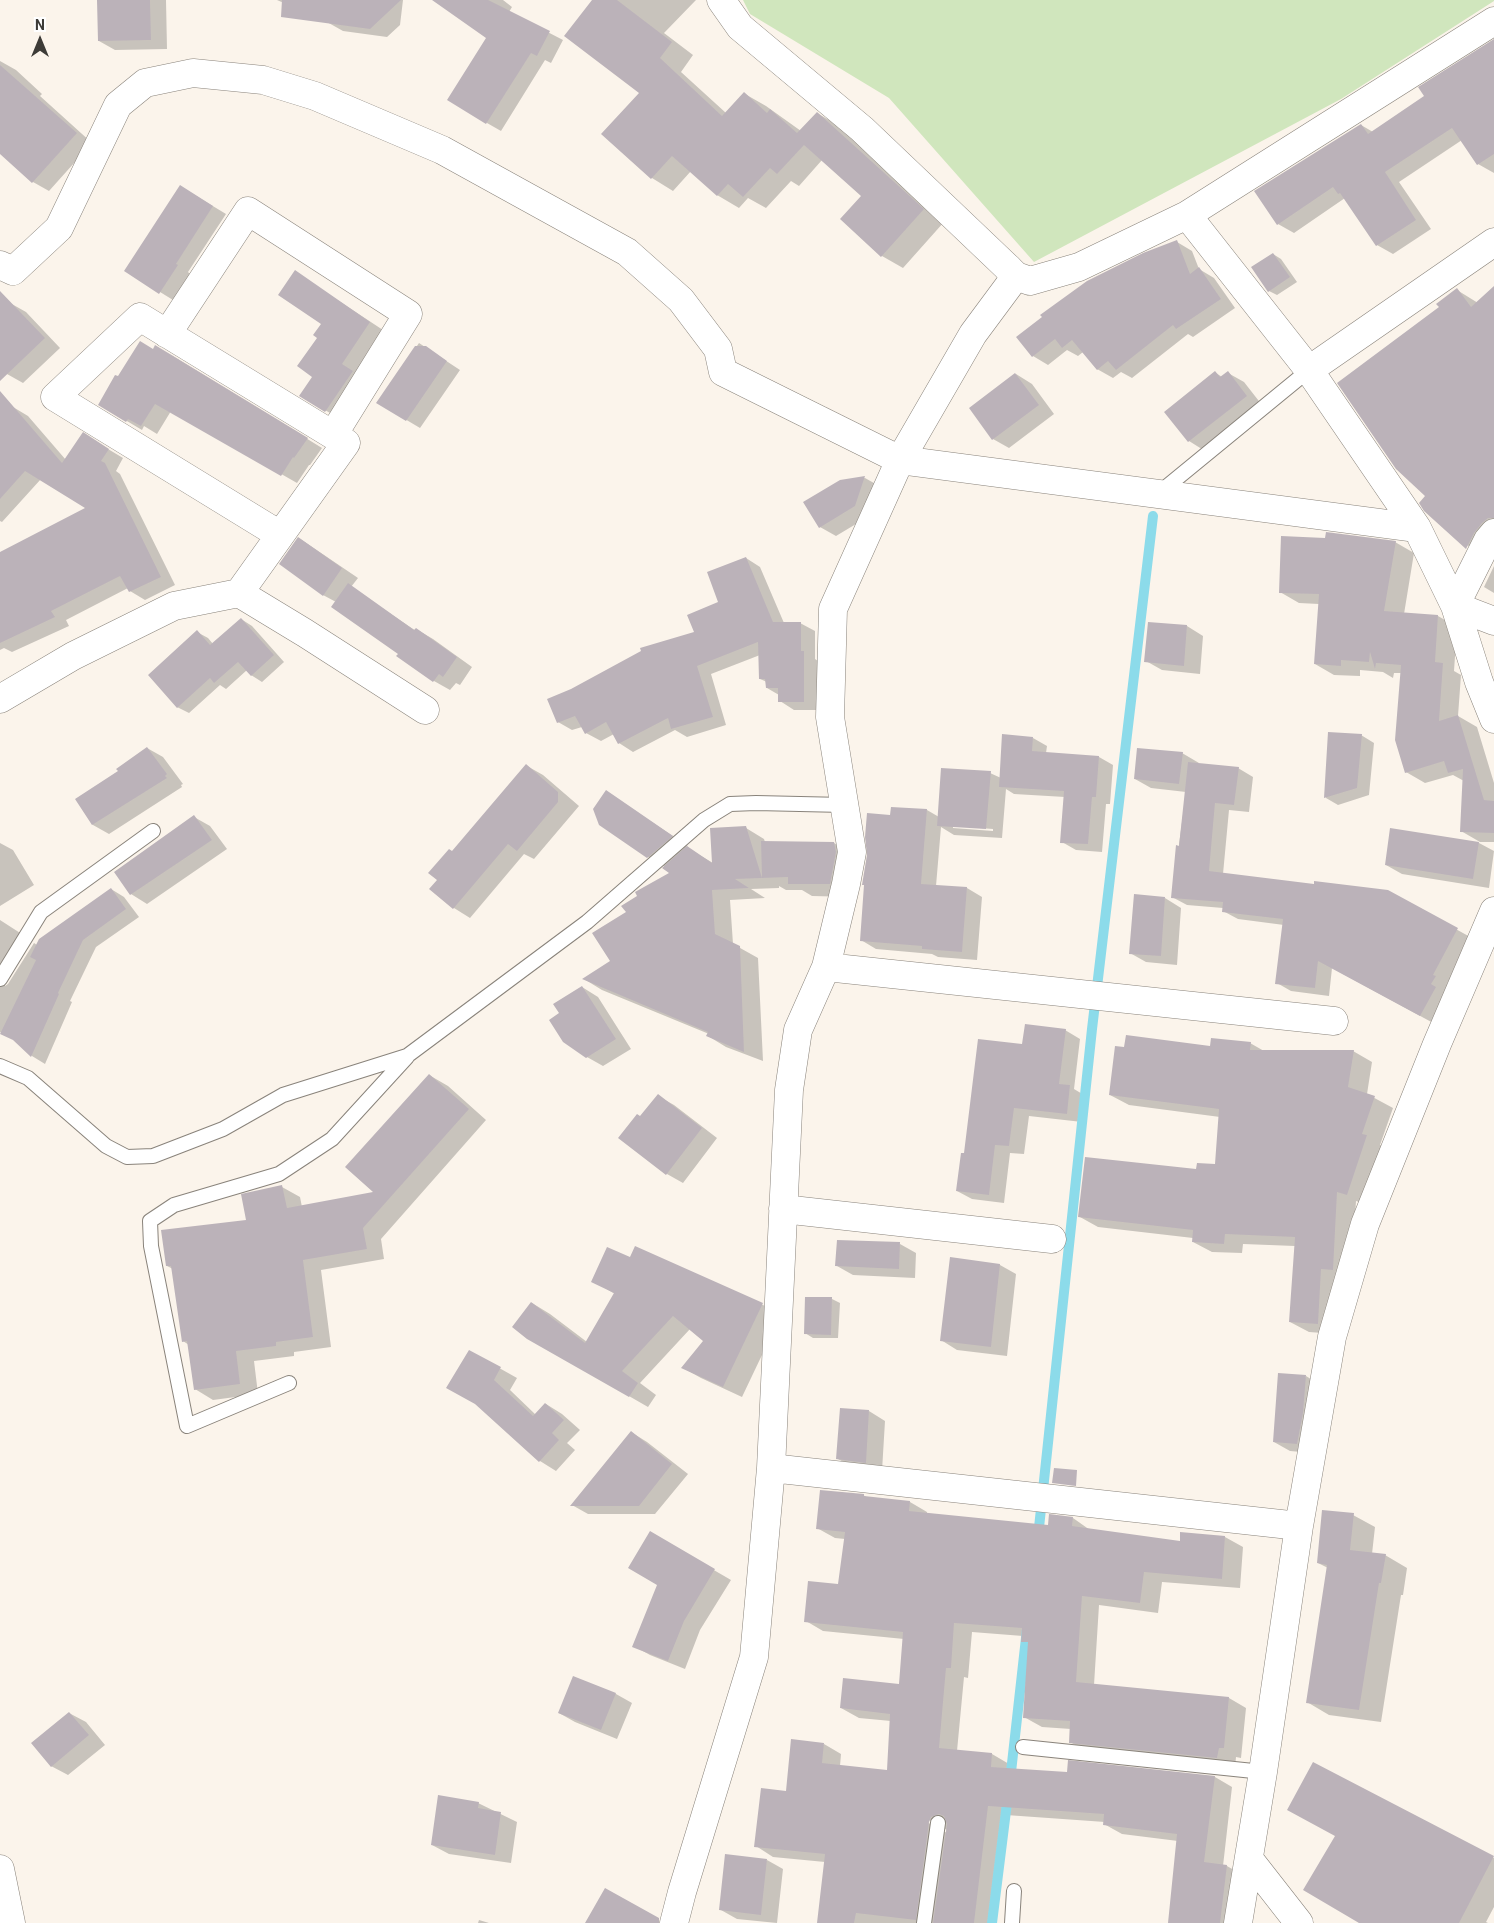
<!DOCTYPE html>
<style>
body{margin:0}
#map{position:relative;width:1494px;height:1923px;overflow:hidden;background:#fbf4eb;font-family:Roboto,sans-serif}
canvas{display:block}
.north{position:absolute;left:15px;top:15px;width:50px;height:50px;-webkit-text-stroke:4px #fff;paint-order:stroke;rotate:0deg;font-size:14px;font-weight:700;line-height:20px;text-align:center;color:#3d3b37}
.north::after{content:'';display:block;margin:auto;width:18px;height:22px;background:#3d3b37;clip-path:polygon(50% 0,100% 100%,50% 72%,0 100%)}
</style>
<div id="map">
<canvas width="1494" height="1923"></canvas>
<div class="north">N</div>
</div>
<script>
const c = document.querySelector('canvas').getContext('2d');
c.lineJoin = 'round';
function paint(path, color) { c.fillStyle = color; c.fill(path, 'evenodd'); }
function strokePath(path, color, width, dash) { c.strokeStyle = color; c.lineWidth = width; c.lineCap = dash ? 'butt' : 'round'; c.setLineDash(dash || []); c.stroke(path); }
paint(new Path2D(`
 M743,0H1494V1L1341,99L1034,262L889,98L750,14Z`), '#d0e6bd');
paint(new Path2D(`
 M98,0H166L167,49L115,50L99,41Z
 M277,0H403L400,25L387,37L343,31L327,22Z
 M463,0H503L512,7L509,12L563,40L551,63L545,60L501,131L487,123L488,38Z
 M594,0H696L664,33L693,55L681,72L726,113L745,94L766,106L801,131L817,113L839,126L944,222L903,268L882,256L862,196L822,160L799,186L791,181L766,208L748,198L739,208L717,195L691,171L673,191L652,178L641,93Z
 M1494,41V173L1478,164L1462,140L1399,182L1431,229L1393,254L1377,245L1345,198L1294,233L1278,224L1361,125L1373,132L1426,97Z
 M0,61L16,70L42,94L40,96L92,143L49,191L33,182L0,153Z
 M193,194L226,214L188,272L190,274L173,300L126,271Z
 M1177,242L1192,251L1199,269L1214,278L1235,308L1193,337L1188,334L1132,378L1121,372L1113,378L1097,369L1083,352L1078,356L1067,350L1048,365L1033,356L1044,318Z
 M1273,254L1281,259L1297,282L1277,295L1269,291Z
 M295,272L386,332L342,420L301,396L314,377L319,338L322,324Z
 M1494,287V529L1475,550L1457,539L1427,496L1440,307L1457,290L1478,303Z
 M10,303L26,312L60,348L23,383L7,374L0,366V312Z
 M419,343L460,370L420,428L378,403Z
 M153,350L171,355L322,448L310,465H309L297,483L171,411L157,434L144,426L142,430L100,405L118,378Z
 M1216,373L1222,377L1228,373L1244,382L1262,405L1205,451L1189,441L1166,412Z
 M1016,374L1032,384L1054,414L1009,448L993,439Z
 M13,407L28,416L66,460L98,443L123,458L116,471L120,474L175,585L145,600L130,591L128,588L66,620L69,626L12,652L4,648L0,650V562L88,508L41,479L2,522L0,521V418Z
 M865,478L881,487L871,515L836,536L820,527L840,481Z
 M299,538L358,578L351,587L416,631V629L433,639L472,667L460,685L456,683L450,690L434,681L398,656L399,654L336,602L323,595Z
 M1395,542L1414,553L1404,614L1438,616L1457,627L1454,671L1461,675L1458,716L1477,727L1494,783V842H1480L1461,831L1464,781L1453,775L1425,783L1406,772L1401,673H1394L1393,678L1383,672L1360,670V676L1334,675L1315,664L1319,604L1299,603L1280,592Z
 M746,558L760,567L784,623H800L815,631V659L818,661V710H794L780,701L779,695L767,688V682L760,679V655L711,674L726,725L687,737L675,730L633,752L619,743L614,734L601,741L586,733L582,727L572,730L558,722L695,633L720,603Z
 M1494,566V593L1484,587Z
 M241,619L252,626L284,662L262,682L251,675L247,670L226,689L220,685L189,713L177,707L197,632L208,638L213,644Z
 M1149,623L1187,626L1203,636L1200,674L1162,670L1146,661Z
 M1329,733L1361,735L1374,743L1369,795L1338,805L1326,798Z
 M1033,738L1047,746L1046,753L1099,757L1113,765L1110,804H1106L1102,852L1076,850L1062,842L1065,797L1014,794L1006,789L1002,838L954,835L941,827L936,886L967,888L982,897L977,960L938,957L932,954L876,949L861,940L891,816L927,810L939,817L990,773L1001,778ZM953,826L993,829V831L953,828Z
 M147,748L163,757L183,784L181,785L182,787L109,834L93,825L77,799L119,771Z
 M1182,753L1199,763L1198,764L1238,768L1253,777L1249,812L1229,810L1223,874L1315,886L1387,891L1472,938L1447,984L1449,986L1435,1024L1332,968L1329,996L1291,991L1277,983L1284,925L1238,919L1223,911V908L1187,905L1172,897L1186,792L1151,788L1135,779Z
 M527,766L543,775L579,806L534,859L524,854L470,918L454,908L439,880L452,852Z
 M606,792L688,846L686,847L713,863L746,828L764,839L765,842L834,843L857,856L853,897L812,896L802,890H786L779,886V888L751,889L765,898L730,900L733,944L758,958L763,1061L726,1047L708,1036L709,1034L602,990L584,979L612,961L627,912L671,874L665,867L648,857Z
 M194,817L210,826L227,849L147,904L131,894L115,872Z
 M0,843L13,850L34,885L0,906Z
 M1479,843L1494,851L1489,888L1402,874L1386,865Z
 M111,889L124,897L139,917L96,947L70,1001L72,1002L45,1064L32,1056L16,1041L0,1032V920L31,940L5,983V986L8,984L34,943L37,945Z
 M1165,898L1181,908L1177,965L1146,962L1130,953Z
 M582,987L598,997L631,1049L603,1066L587,1057L561,1013Z
 M1065,1030L1080,1039L1074,1089L1084,1095L1082,1122L1029,1116L1024,1154L1010,1153L1004,1203L972,1199L957,1191L965,1155L1023,1046Z
 M1250,1043L1264,1051H1353L1372,1062L1367,1094L1393,1108L1380,1145L1385,1147L1366,1204L1356,1201L1351,1280L1336,1334L1309,1332L1290,1322L1295,1246L1243,1244L1242,1253L1212,1252L1193,1242V1238L1098,1227L1080,1217L1198,1170L1216,1165L1220,1117L1129,1105L1110,1095L1211,1047Z
 M429,1075L448,1086L486,1120L381,1239L384,1259L321,1270L331,1347L294,1352V1356L254,1361L258,1394L213,1400L195,1389L189,1345L183,1341L173,1269L167,1266L248,1221L282,1187L300,1197L302,1207L376,1193Z
 M658,1096L674,1105L717,1138L683,1183L667,1174L641,1118Z
 M900,1244L916,1253L915,1278L853,1275L837,1266Z
 M635,1248L763,1305L781,1315L742,1397L701,1378L683,1368L704,1341L690,1329L640,1383L656,1395L648,1407L528,1338L532,1303L550,1314L587,1342L615,1294L593,1281L630,1258Z
 M951,1259L1000,1265L1016,1274L1007,1356L957,1350L941,1340Z
 M832,1299L840,1303L838,1338H813L805,1333Z
 M469,1351L517,1378L510,1390L536,1415L546,1404L562,1414L580,1430L567,1443L575,1450L556,1471L540,1461L476,1404Z
 M1306,1376L1322,1386L1313,1453L1290,1451L1274,1442Z
 M869,1411L885,1421L882,1471L854,1468L838,1459Z
 M631,1432L647,1442L688,1474L655,1514H588L572,1505Z
 M863,1495L868,1498L910,1502L927,1512V1514L1049,1526L1073,1518L1090,1530L1181,1542L1182,1534L1225,1537L1243,1547L1240,1588L1162,1582L1158,1613L1099,1605L1094,1685L1229,1698L1246,1708L1241,1758L1236,1757L1235,1768L1088,1752L1070,1742L1071,1729L1042,1727L1024,1717L1029,1645L1022,1641L1023,1636L972,1632L968,1678L964,1677L957,1751L992,1754L1009,1764V1769L1068,1773L1215,1777L1232,1787L1223,1866H1227L1244,1876L1238,1923H1169L1178,1841L1122,1834L1104,1824L1105,1822L1006,1815L993,1921L997,1923H819L825,1862L773,1857L756,1846L787,1792L824,1744L841,1754L840,1766L888,1771L891,1721L859,1718L841,1708L900,1685L904,1639L823,1631L806,1621L840,1585L845,1539L835,1538L817,1528ZM925,1818L947,1830V1833L923,1820Z
 M1353,1515L1375,1527L1372,1554L1385,1555L1407,1568L1403,1595H1401L1381,1722L1329,1715L1307,1702L1328,1568L1318,1563Z
 M650,1533L731,1580L700,1630L685,1669L650,1655L634,1646L659,1585Z
 M574,1677L616,1694L632,1703L617,1739L575,1722L559,1713Z
 M69,1713L86,1722L105,1745L68,1775L51,1766Z
 M478,1803L517,1822L511,1863L449,1854L432,1845Z
 M1410,1813L1494,1858V1907L1486,1922L1488,1923H1361Z
 M767,1860L783,1869L777,1923L737,1919L721,1910Z
 M479,1920L489,1923H478Z`), '#0003');
strokePath(new Path2D(`
 M1038,1537L1092,1029L1153,516
 M1010,1781L1027,1629
 M992,1923L1008,1795`), '#8cdbea', 10);
paint(new Path2D(`
 M97,0H150L151,40L98,41Z
 M282,0H401L370,29L281,17Z
 M432,0H488L550,31L537,56L531,53L486,124L447,100L486,38Z
 M592,0H617L672,42L660,58L722,116L744,92L767,113L770,109L797,133L817,112L924,209L881,257L840,219L861,196L804,145L777,174L770,168L743,197L728,184L717,196L672,156L651,179L601,134L639,93L564,36Z
 M1494,39V154L1477,165L1452,128L1385,172L1416,220L1376,246L1340,193L1338,194L1333,187L1277,225L1254,191L1361,124L1368,134L1424,96L1418,87Z
 M0,65L77,133L32,183L0,154Z
 M180,185L213,206L176,264L178,265L159,294L124,271Z
 M1177,240L1190,274L1199,267L1221,299L1176,329L1173,325L1116,370L1108,361L1097,370L1072,340L1062,348L1055,339L1032,357L1016,337L1042,317L1040,315L1087,281L1143,253Z
 M1273,253L1290,277L1268,292L1251,267Z
 M295,270L370,322L342,364L353,371L325,412L299,396L312,377L297,366L317,338L313,335L321,324L278,295Z
 M1494,286V518H1488L1482,523L1474,533L1466,549L1424,511L1419,503L1425,496L1396,469L1337,383L1439,307L1436,304L1457,288L1471,307Z
 M0,291L45,338L0,381Z
 M140,341L153,349L155,345L308,438L294,458L293,457L281,476L155,404L141,426L128,419L126,422L98,405L115,375L118,376Z
 M415,346H426L447,361L406,421L376,403Z
 M1215,371L1220,377L1228,371L1247,396L1188,442L1164,412Z
 M1015,373L1039,405L992,440L969,408Z
 M0,391L62,463L83,432L109,449L101,461L105,463L161,577L129,592L120,576L51,611L55,617L0,643V552L85,508L25,471L0,499Z
 M865,476L855,506L819,528L803,502L840,480Z
 M1326,532L1396,541L1384,611L1438,615L1435,662L1443,663L1439,721L1458,715L1484,800L1494,801V833L1460,832L1463,769L1448,773L1444,761L1405,773L1395,740L1401,665L1376,663L1375,669L1370,652L1369,662L1341,660V666L1314,664L1319,594L1279,593L1281,536L1325,538Z
 M298,537L342,568L323,596L279,564Z
 M746,557L773,622H801V651H804V702H778V688H766L765,679H759L758,642L697,666L713,717L671,729L668,718L618,744L606,722L585,734L575,716L557,723L547,699L571,689L641,651L640,648L694,632L687,615L718,602L707,572Z
 M348,583L414,630L416,628L457,657L443,677L439,674L433,682L396,656L398,654L331,607Z
 M241,618L274,655L251,676L238,662L214,683L210,678L177,708L148,675L197,630L210,645Z
 M1148,622L1187,625L1184,666L1144,662Z
 M1328,732L1362,734L1357,788L1324,798Z
 M1002,734L1033,737L1032,751L1099,756L1096,797H1092L1088,844L1060,843L1064,791L999,787Z
 M147,747L167,774L165,776L167,778L92,825L75,799L118,771L116,769Z
 M1137,748L1183,752L1179,784L1134,779Z
 M1188,762L1239,767L1234,805L1215,803L1209,871L1314,884V881L1388,890L1458,928L1433,975L1436,976L1431,984L1436,987L1420,1016L1318,961L1315,988L1275,984L1283,919L1222,912L1223,902L1171,898L1176,845L1179,846Z
 M526,764L558,792V802L517,851L508,844L453,909L429,889L437,880L428,873L449,849L452,851Z
 M941,768L991,771L986,829L937,826Z
 M606,790L673,836L647,858L599,825L593,809Z
 M891,807L927,809L921,884L967,887L962,952L922,949V946L860,941L864,885H862L867,855L865,837L867,813L890,815Z
 M194,815L212,840L130,895L114,872Z
 M746,826L762,878L735,879L749,888L712,890L715,934L740,946L744,1052L706,1036L708,1032L582,979L610,961L592,933L626,912L621,906L637,896L635,892L669,873L662,868L687,846L712,863L710,828Z
 M1390,828L1479,842L1473,879L1385,865Z
 M761,841L834,842L836,852L830,884H788V877L762,878Z
 M111,888L126,909L83,940L58,993L59,994L31,1057L13,1040L0,1034L36,960L30,957L39,939Z
 M1134,894L1165,897L1161,956L1129,954Z
 M582,986L616,1039L586,1058L563,1042L549,1020L559,1013L553,1004Z
 M1025,1024L1066,1029L1059,1084L1070,1085L1067,1114L1014,1108L1009,1146L995,1145L989,1195L956,1191L961,1153H964L978,1039L1022,1044Z
 M1126,1035L1210,1046L1211,1038L1251,1042L1250,1050H1354L1348,1087L1375,1096L1362,1134L1367,1135L1347,1195L1337,1192L1333,1270L1321,1269L1318,1324L1289,1322L1295,1237L1225,1234L1224,1244L1192,1242L1193,1230L1078,1217L1085,1157L1196,1169L1197,1163L1215,1164L1219,1109L1109,1095L1115,1046L1124,1047Z
 M429,1074L469,1109L363,1228L367,1249L303,1260L313,1337L276,1342V1346L236,1351L240,1384L194,1390L187,1341L182,1342L171,1266H166L161,1230L246,1220L241,1194L282,1185L287,1208L373,1192L345,1167Z
 M658,1094L702,1128L666,1175L618,1138L637,1114L640,1116Z
 M837,1240L900,1242L899,1269L835,1266Z
 M635,1246L763,1303L723,1387L681,1368L703,1341L673,1316L622,1371L638,1383L629,1397L527,1339L512,1327L531,1302L585,1343L614,1293L591,1282L607,1247L630,1257Z
 M950,1257L1000,1264L991,1347L940,1341Z
 M805,1297H832L831,1335L804,1334Z
 M469,1350L501,1367L494,1380L533,1416L545,1403L564,1420L552,1433L559,1440L539,1462L475,1404L446,1388Z
 M1278,1373L1306,1375L1303,1413L1297,1444L1273,1442Z
 M840,1408L869,1410L866,1463L836,1459Z
 M631,1431L672,1464L639,1506H570Z
 M1054,1468L1077,1470L1076,1486L1052,1483Z
 M820,1490L864,1494V1496L910,1501L909,1511L1048,1525L1049,1514L1073,1517L1072,1526L1180,1541V1532L1225,1536L1222,1579L1144,1572L1140,1603L1082,1596L1076,1682L1229,1697L1224,1748H1219L1217,1758L1069,1743L1070,1721L1023,1718L1028,1642H1021L1022,1628L954,1623L951,1668H946L939,1748L992,1753L991,1767L1067,1772L1068,1760L1215,1776L1204,1862L1227,1865L1220,1923H1168L1177,1834L1103,1825L1104,1814L988,1806L974,1923H933L947,1824L944,1816L939,1814L931,1817L929,1822L916,1920L856,1913L854,1923H817L825,1854L754,1847L761,1788L786,1791L791,1739L824,1743L822,1763L887,1770L890,1714L840,1708L843,1678L899,1684L903,1632L804,1622L808,1581L838,1584L845,1532L816,1529Z
 M1322,1510L1354,1513L1350,1550L1386,1554L1381,1583H1379L1359,1710L1306,1703L1327,1565L1317,1563Z
 M650,1531L715,1569L684,1621L668,1661L632,1647L657,1585L628,1568Z
 M573,1676L616,1693L601,1730L558,1713Z
 M69,1712L89,1735L51,1767L31,1743Z
 M1313,1762L1494,1856L1459,1923H1359L1303,1890L1335,1836L1287,1810Z
 M438,1795L479,1802L478,1808L501,1812L495,1855L431,1845Z
 M725,1854L767,1859L761,1915L719,1910Z
 M605,1888L659,1918V1923H585Z`), '#bbb2b9');
const lane = new Path2D(`
 M1159,493L1309,370
 M0,979L41,912L153,831
 M0,1066L28,1078L106,1146L127,1157L153,1156L223,1129L283,1095L407,1056L587,922L704,820L730,804L756,803L844,805
 M289,1383L187,1426L151,1246L150,1221L174,1205L279,1174L332,1139L407,1057
 M1023,1747L1263,1772
 M924,1923L938,1823
 M1012,1923L1014,1891`);
const street = new Path2D(`
 M1187,215L1309,370L1417,528L1455,606L1479,682L1494,719
 M0,265L13,271L59,228L118,105L145,83L193,73L263,80L315,96L442,150L627,252L681,300L718,349L723,372L900,460L1417,528
 M1016,276L1030,281L1079,267L1187,215L1494,21
 M167,334L248,211L408,314L333,435
 M1309,370L1494,242
 M239,593L305,633L425,710
 M1455,606L1488,540L1494,533
 M1455,606L1494,621
 M0,699L73,656L174,606L239,593L346,443L140,317L55,397L280,535
 M826,967L1334,1021
 M783,1209L1052,1239
 M771,1468L1299,1526
 M1249,1859L1299,1923
 M0,1869L11,1923
 M674,1923L682,1892L754,1657L771,1468L789,1090L798,1030L826,967L846,884L852,852L830,717L833,609L900,460L973,334L1016,276L1008,268
 M1238,1923L1263,1772L1299,1526L1332,1337L1365,1224L1437,1044L1494,911`);
const secondary = new Path2D(`
 M721,0L740,27L862,129L1008,268`);
strokePath(lane, '#89837b', 16);
strokePath(street, '#89837b', 29);
strokePath(secondary, '#89837b', 29);
strokePath(lane, '#fff', 14);
strokePath(street, '#fff', 28);
strokePath(secondary, '#fff', 28);
</script>
